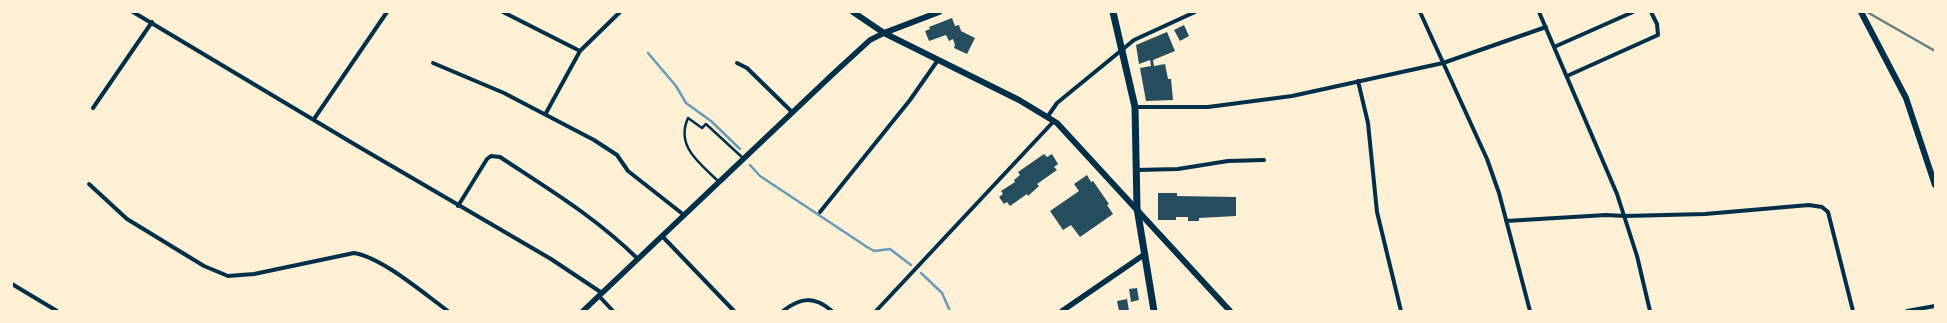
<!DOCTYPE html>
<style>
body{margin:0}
#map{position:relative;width:1947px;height:323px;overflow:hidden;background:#fdf0d5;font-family:"Public Sans",sans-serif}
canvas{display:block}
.frame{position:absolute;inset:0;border:13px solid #fdf0d5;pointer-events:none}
</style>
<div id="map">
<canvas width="1947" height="323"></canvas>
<div class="frame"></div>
</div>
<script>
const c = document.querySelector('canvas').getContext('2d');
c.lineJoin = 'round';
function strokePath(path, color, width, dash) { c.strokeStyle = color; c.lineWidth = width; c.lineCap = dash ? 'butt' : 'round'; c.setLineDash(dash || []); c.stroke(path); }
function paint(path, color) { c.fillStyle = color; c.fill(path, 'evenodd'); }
strokePath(new Path2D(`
 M648,53L676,86L686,103L711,121L740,149
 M750,165L760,176L867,247L874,251L890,249L911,265
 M921,273L942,293L950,311`), '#669bbc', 2.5);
paint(new Path2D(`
 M952,18L955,26L959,25L961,31L975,38L967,54L954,48L955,45L953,39L949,41L946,35L929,41L925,31L930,29L929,27Z
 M1184,25L1189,36L1180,41L1174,30Z
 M1167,32L1175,51L1153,60L1154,66L1165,64L1168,79H1171L1173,100L1146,101L1140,68L1151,66L1150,60L1139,64L1136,45Z
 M1044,154L1047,157L1052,154L1058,164L1054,167L1057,170L1037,184L1039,186L1028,196L1027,194L1010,206L1007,202L1004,204L999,197L1003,194L1001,191L1015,182L1014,180L1020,175L1018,172Z
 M1087,175L1091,182L1093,181L1109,204L1107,205L1113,214L1080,237L1071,225L1063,230L1050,211L1079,191L1074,184Z
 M1158,193H1177V196L1236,197V216L1199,218V221H1188V217H1176V220H1158Z
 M1137,288L1139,300L1131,302L1129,289Z
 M1127,299L1129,311H1119L1117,301Z`), '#264d5e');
strokePath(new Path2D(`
 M719,182C701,164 675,147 688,118L702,128L706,124L744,159`), '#003049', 2.5);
strokePath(new Path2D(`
 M133,12L354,144L551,259L602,293
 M503,12L580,51
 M1420,12L1487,159L1499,193L1530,311
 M1539,12L1617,194L1637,256L1650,311
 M1554,47L1633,12
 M433,63L504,93L594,140L617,155L628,171L684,215
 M737,63L747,68L792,112
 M1567,76L1658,35L1657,24L1651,12
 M1358,81L1368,123L1377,212L1401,311
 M1135,107H1208L1292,96L1443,63L1546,27
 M93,108L152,22
 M546,113L580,51L620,12
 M1048,116L1057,103L1134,40L1195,12
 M314,119L387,12
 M1136,170L1178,169L1228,161L1264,160
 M89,184L127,219L204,266L228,276L254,274L354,253C383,258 423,293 448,311
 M458,206L487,159L491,156L500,157C550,190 594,216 638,259
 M820,212L910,100L938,60
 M1506,221L1606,215L1625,216L1705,214L1809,205L1822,207L1828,212L1853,311
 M662,236L734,311
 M12,284L57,311
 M599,296L613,311
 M783,311C801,297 814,296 832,311
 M876,311L1054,121
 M1907,311L1935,306`), '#003049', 4);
strokePath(new Path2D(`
 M583,311L834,73L870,40L884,33
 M1062,311L1145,254`), '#003049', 5.5);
strokePath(new Path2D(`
 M853,12L884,33L1019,100L1057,123L1230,311
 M1861,12L1906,98L1935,185
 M884,33L939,12`), '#003049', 6);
strokePath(new Path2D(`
 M1113,12L1135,107L1137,208L1154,311`), '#003049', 7);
strokePath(new Path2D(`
 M1867,12L1935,51`), '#657d81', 2.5);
</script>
